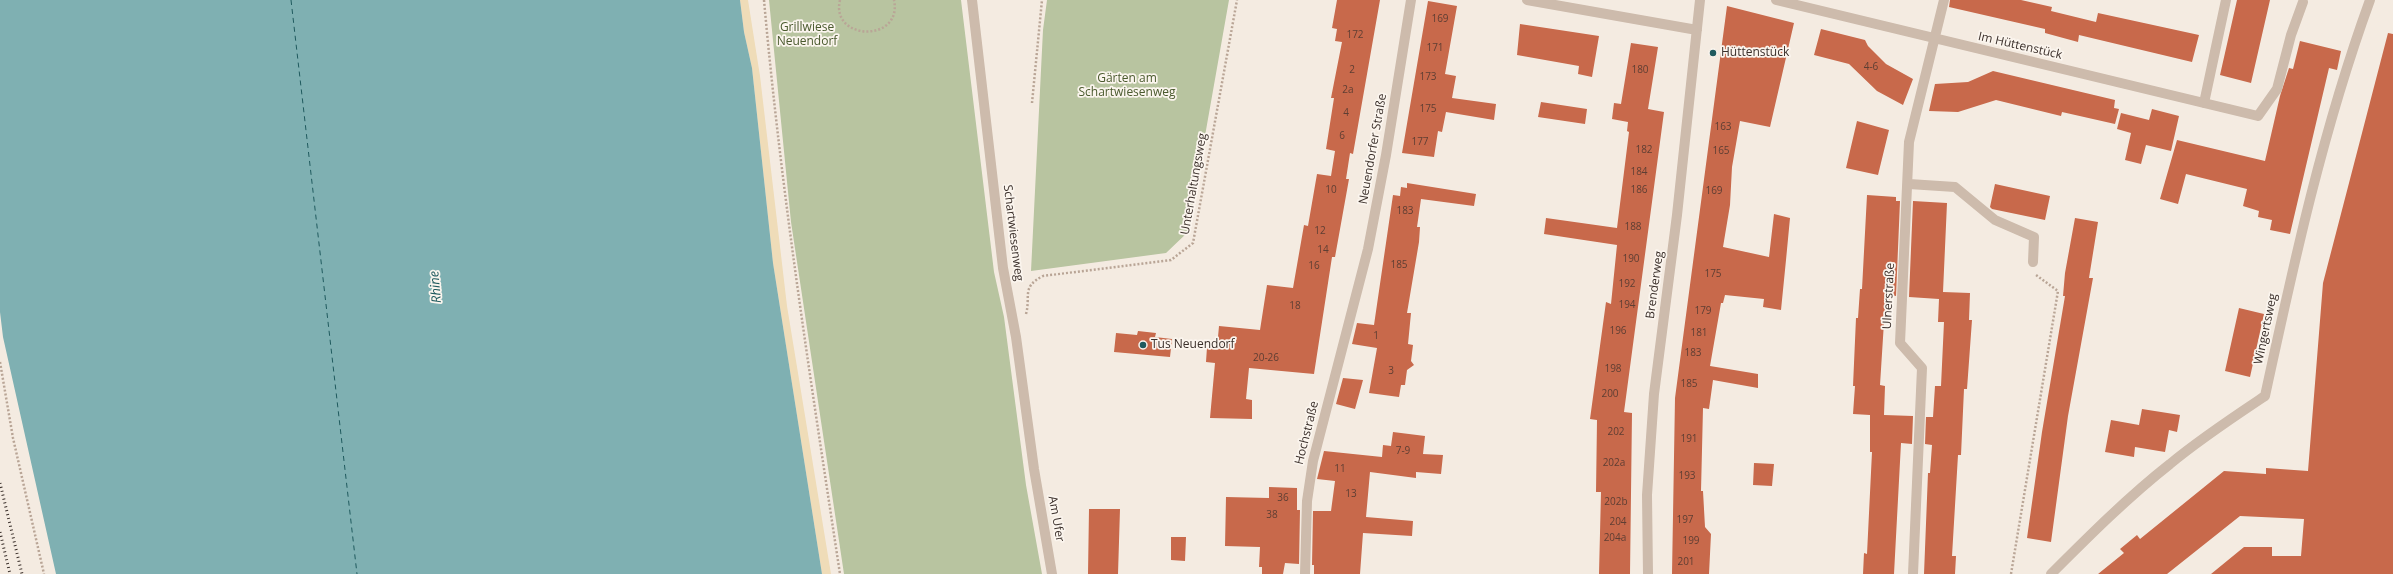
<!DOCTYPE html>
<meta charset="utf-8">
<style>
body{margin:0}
canvas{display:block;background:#f4ebe1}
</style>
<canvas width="2393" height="574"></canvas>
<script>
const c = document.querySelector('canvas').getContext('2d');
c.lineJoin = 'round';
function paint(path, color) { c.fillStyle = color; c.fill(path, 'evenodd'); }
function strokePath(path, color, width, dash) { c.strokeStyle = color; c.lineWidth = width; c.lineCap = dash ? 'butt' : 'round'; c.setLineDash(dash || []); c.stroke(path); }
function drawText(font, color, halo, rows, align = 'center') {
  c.font = font + ' "Open Sans",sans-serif'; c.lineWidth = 3.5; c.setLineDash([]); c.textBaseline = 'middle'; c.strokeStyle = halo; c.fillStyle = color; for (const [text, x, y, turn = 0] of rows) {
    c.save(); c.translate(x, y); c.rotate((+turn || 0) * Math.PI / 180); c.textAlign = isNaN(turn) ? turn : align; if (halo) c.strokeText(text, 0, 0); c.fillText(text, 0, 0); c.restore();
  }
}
paint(new Path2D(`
 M769,0H961L994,272L1004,317L1026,485L1042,574H844L791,222Z
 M1047,0H1229L1188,232L1166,253L1031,271L1043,30Z`), '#b8c4a0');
paint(new Path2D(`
 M740,0H748L760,76L787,306L831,574H822L773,263L752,68L744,32Z`), '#efdcb8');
paint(new Path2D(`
 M0,0H740L744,32L752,68L773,263L822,574H56L3,337L0,312Z`), '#7fb0b2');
strokePath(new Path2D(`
 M291,0L357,574`), '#1f5a5e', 1, [5, 4]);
paint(new Path2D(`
 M1337,0H1380L1353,154L1350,153L1346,179H1349L1335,257H1332L1314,374L1249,368L1246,399L1252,400V419L1210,418L1215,363L1206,362L1207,347L1217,348L1219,326L1260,330L1267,285L1293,288L1304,225L1308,226L1317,174L1331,176L1335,151L1326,149L1334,98H1331L1342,42L1335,41L1337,29L1332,28Z
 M1950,0H2021L2052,7L2051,11L2096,22L2098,13L2199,35L2192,62L2079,35L2078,42L2045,33V29L1949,7Z
 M2237,0H2270L2251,83L2220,75Z
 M1428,1L1457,6L1445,74L1456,76L1452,98L1496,104L1494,120L1446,112L1442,132L1438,131L1434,157L1402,153Z
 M1727,6L1794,23L1770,127L1740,121L1732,167L1730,205L1723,247L1769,257L1774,214L1790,218L1786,260L1781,310L1763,307L1764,299L1725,295L1723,303H1721L1710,366L1758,374V388L1713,380L1709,409L1703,408L1701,491H1703L1705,527L1711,534L1709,574H1672L1675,398Z
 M1520,24L1599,36L1592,77L1578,74L1579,66L1517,55Z
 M1821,29L1865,40L1868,46L1886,64L1913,79L1903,105L1877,91L1849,64L1814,55Z
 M2388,33L2393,34V574H2211L2244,547H2272V556H2301L2304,519L2240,516L2167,574H2098L2124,553L2120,549L2137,535L2140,539L2224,471L2266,474V468L2308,471L2323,283Z
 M2300,41L2341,51L2337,70L2329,68L2290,234L2270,230L2272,220L2258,217L2259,211L2243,206L2247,189L2186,174L2178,204L2160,199L2177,140L2265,161L2280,96L2289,68L2293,69Z
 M1631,43L1658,47L1648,109L1664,112L1624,412L1632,413L1630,574H1599L1601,492H1596L1597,420L1590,419L1606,302L1611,304L1617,245L1544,234L1546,218L1617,228L1629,132L1627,131L1628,122L1612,119L1614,103L1621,104Z
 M1993,71L2115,100L2114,108L2119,109L2115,124L2062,112L2061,116L1996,100L1958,112L1929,111L1935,84L1968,82Z
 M1541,102L1587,109L1585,124L1538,117Z
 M2152,109L2179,116L2171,151L2146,145L2141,164L2125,160L2131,133L2117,129L2121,113L2149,120Z
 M1857,121L1889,130L1878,175L1846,168Z
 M1407,183L1476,194L1474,206L1421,199L1417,227H1420L1419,242L1407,313H1411L1408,344L1413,345L1411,361L1414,365L1407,370L1405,385H1401L1399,397L1369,393L1377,348L1352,344L1357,323L1374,325L1393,195L1400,196L1401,187L1407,188Z
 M1995,184L2050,196L2045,220L1992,209L1990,207Z
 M1867,195L1896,197V201H1900L1896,296L1890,295L1889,322H1884L1880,385L1885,386L1884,415L1913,416L1912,444L1901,443L1894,574H1863L1864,553L1867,554L1872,452H1870V415L1853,414L1855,386H1853L1856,318H1858L1860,289H1862Z
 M1913,201L1947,203L1943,292L1970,293L1969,320H1972L1967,389H1964L1961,455H1958L1952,556H1956L1955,574H1924L1928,473H1930L1932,445L1925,444L1926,417H1933L1935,386H1941L1944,322H1938L1939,299L1909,297Z
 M2075,218L2098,222L2089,278H2093L2068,416L2051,542L2027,538L2042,432L2065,296H2063L2065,273Z
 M2239,308L2264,314L2250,377L2225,371Z
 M1138,331L1156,333L1155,337L1172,339L1170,357L1114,352L1116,333L1137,335Z
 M1343,378L1363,380L1355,409L1336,404Z
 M2142,409L2180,415L2177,432L2169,430L2165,452L2135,447L2134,457L2105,452L2111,420L2139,425Z
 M1393,432L1425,436L1423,454L1443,455L1441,474L1416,472V478L1370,472L1366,517L1413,521L1412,536L1363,533L1360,574H1314V565H1312L1313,511H1331L1335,481L1317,479L1324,451L1382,457L1383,445L1391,446Z
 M1754,463L1774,464L1772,486L1753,485Z
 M1269,487L1297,488V510H1300L1299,564L1285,563L1283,574H1262V567H1259L1260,547L1225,546L1226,497L1269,498Z
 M1089,509H1120L1118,574H1088Z
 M1171,537H1186L1185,561L1171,560Z`), '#c8694b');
strokePath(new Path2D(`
 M764,0C781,192 811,383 840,574
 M840,0C830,41 903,43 894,0
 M1032,103L1042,0
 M1026,314C1031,296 1021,287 1043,276L1171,260L1193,243L1237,0
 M0,362L13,438L44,574
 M2011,574L2058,291L2036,275`), '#b9a596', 2.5, [2, 2]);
strokePath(new Path2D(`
 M972,0L1003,268L1016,337L1034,469L1052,574
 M1527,0L1697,30
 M1776,0L2258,116L2277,89L2291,35L2303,2
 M2204,103L2226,0
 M1909,184L1955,187L1995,220L2034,237L2033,262
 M1305,574L1307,501L1313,461L1368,249L1386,155L1411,0
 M1648,574L1647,495L1654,394L1677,215L1700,0
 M1913,574L1922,368L1900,343L1909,142L1944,0
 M2051,574C2089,536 2128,497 2170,464C2200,439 2232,418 2265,396C2294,262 2323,129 2370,0`), '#cdbbac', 10);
strokePath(new Path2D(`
 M0,483L22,574
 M0,532L10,574`), '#3b302b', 3, [1, 3]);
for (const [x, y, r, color] of [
 [1713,53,4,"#1f5a5e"],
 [1143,345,4,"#1f5a5e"]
]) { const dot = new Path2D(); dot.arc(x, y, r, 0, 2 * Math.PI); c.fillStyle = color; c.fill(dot); strokePath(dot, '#fbf5ee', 1.5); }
drawText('10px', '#5e3e33', null, [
 ["169",1440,19],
 ["172",1355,35],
 ["171",1435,48],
 ["4-6",1871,67],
 ["2",1352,70],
 ["180",1640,70],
 ["173",1428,77],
 ["2a",1348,90],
 ["175",1428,109],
 ["4",1346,113],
 ["163",1723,127],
 ["6",1342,136],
 ["177",1420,142],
 ["182",1644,150],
 ["165",1721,151],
 ["184",1639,172],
 ["10",1331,190],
 ["186",1639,190],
 ["169",1714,191],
 ["183",1405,211],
 ["188",1633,227],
 ["12",1320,231],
 ["14",1323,250],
 ["190",1631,259],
 ["185",1399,265],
 ["16",1314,266],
 ["175",1713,274],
 ["192",1627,284],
 ["194",1627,305],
 ["18",1295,306],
 ["179",1703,311],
 ["196",1618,331],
 ["181",1699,333],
 ["1",1376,336],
 ["183",1693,353],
 ["20-26",1266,358],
 ["198",1613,369],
 ["3",1391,371],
 ["185",1689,384],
 ["200",1610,394],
 ["202",1616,432],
 ["191",1689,439],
 ["7-9",1403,451],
 ["202a",1614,463],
 ["11",1340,469],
 ["193",1687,476],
 ["13",1351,494],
 ["36",1283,498],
 ["202b",1616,502],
 ["38",1272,515],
 ["197",1685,520],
 ["204",1618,522],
 ["204a",1615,538],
 ["199",1691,541],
 ["201",1686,562]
]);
drawText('12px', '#4a5a2e', '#fbf5ee', [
 ["Grillwiese",807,28],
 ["Neuendorf",807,42],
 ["Gärten am",1127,79],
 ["Schartwiesenweg",1127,93]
]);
drawText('12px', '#3b302b', '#fbf5ee', [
 ["Im Hüttenstück",2020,46,13],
 ["Neuendorfer Straße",1373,149,-80],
 ["Unterhaltungsweg",1194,184,-80],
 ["Schartwiesenweg",1013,233,83],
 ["Brenderweg",1655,285,-82],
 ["Ulnerstraße",1889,296,-87],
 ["Wingertsweg",2266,329,-78],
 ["Hochstraße",1307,433,-76],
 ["Am Ufer",1056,519,80]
]);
drawText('12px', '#3b302b', '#fbf5ee', [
 ["Hüttenstück",1721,53],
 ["Tus Neuendorf",1151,345]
], 'left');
drawText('italic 13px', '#1f5a5e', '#fbf5ee', [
 ["Rhine",436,287,-95]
]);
</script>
